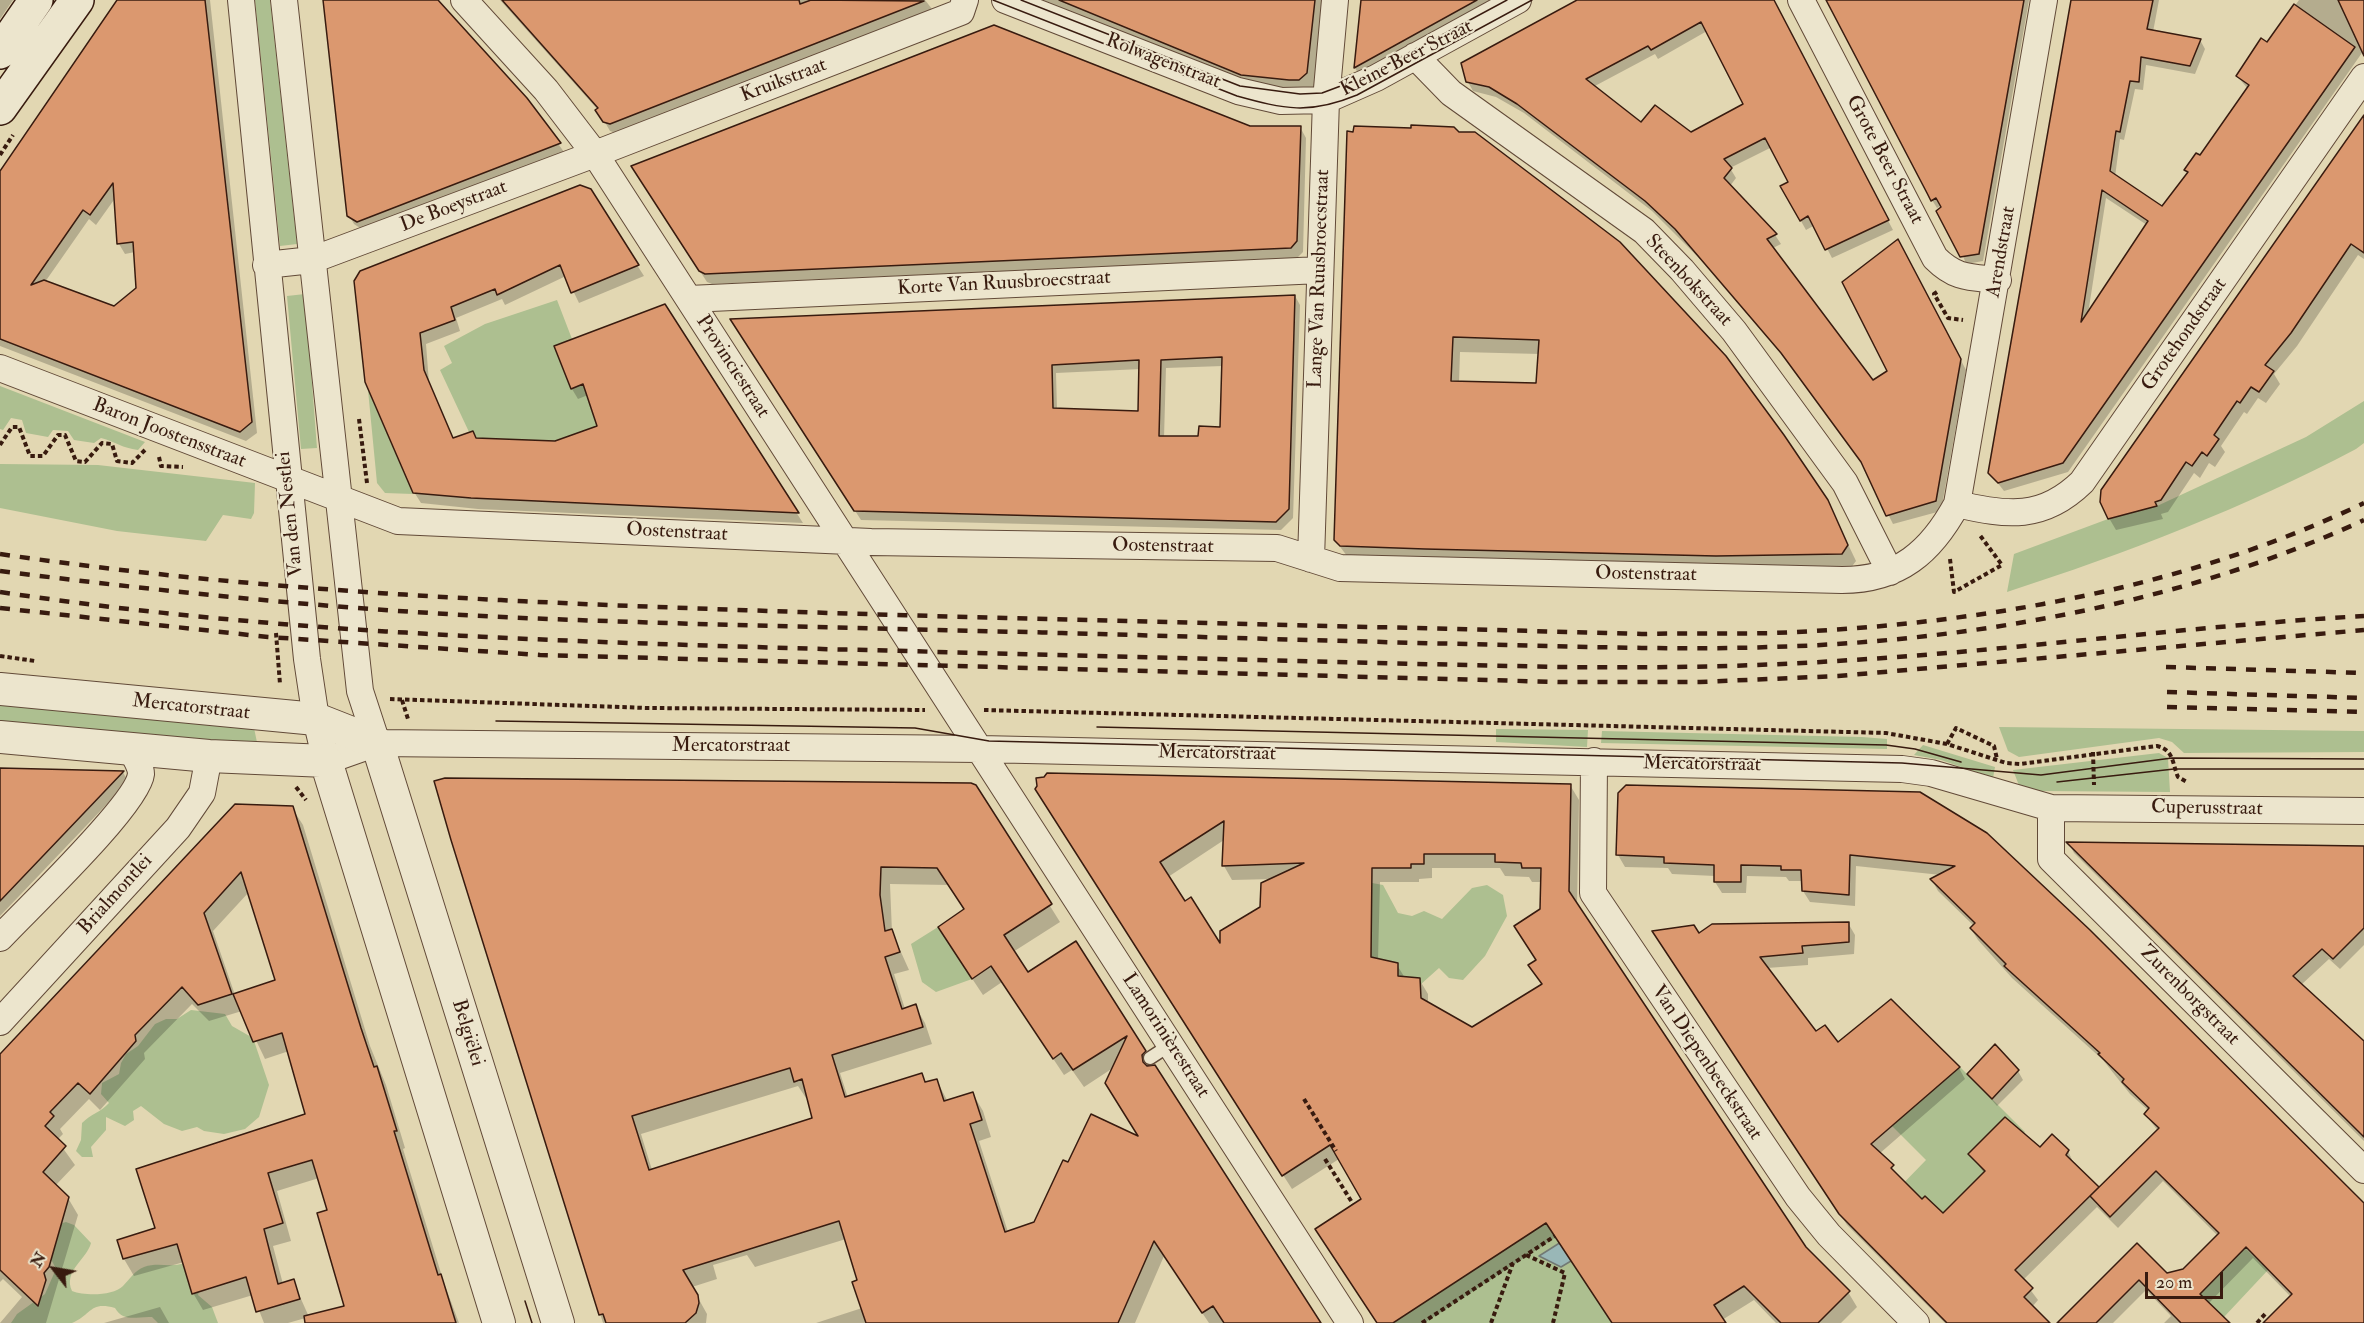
<!DOCTYPE html>
<meta charset="utf-8">
<style>
body{margin:0}
#map{position:relative;width:2364px;height:1323px;overflow:hidden;background:#e2d7b2;font-family:"IM FELL Double Pica",serif}
canvas{display:block}
.north{position:absolute;left:24px;top:1239px;width:60px;height:60px;-webkit-text-stroke:4px #ece5cd;paint-order:stroke;rotate:301deg;font-size:16px;font-weight:700;line-height:24px;text-align:center;color:#381b0f}
.north::after{content:'';display:block;margin:auto;width:21px;height:27px;background:#381b0f;clip-path:polygon(50% 0,100% 100%,50% 72%,0 100%)}
.scale{position:absolute;left:2145px;top:1272px;width:78px;height:27px;box-sizing:border-box;border:3px solid #381b0f;border-top:0;padding-left:8px;font-size:18px;line-height:21px;white-space:nowrap;color:#381b0f;-webkit-text-stroke:4px #ece5cd;paint-order:stroke}
</style>
<div id="map">
<canvas width="2364" height="1323"></canvas>
<div class="north">N</div>
<div class="scale">20 m</div>
</div>
<script>
const c = document.querySelector('canvas').getContext('2d');
c.lineJoin = 'round';
function paint(path, color) { c.fillStyle = color; c.fill(path, 'evenodd'); }
function strokePath(path, color, width, dash) { c.strokeStyle = color; c.lineWidth = width; c.lineCap = dash ? 'butt' : 'round'; c.setLineDash(dash || []); c.stroke(path); }
function drawText(font, color, halo, rows, align = 'center') {
  c.font = font + ' "IM FELL Double Pica",serif'; c.lineWidth = 4.5; c.setLineDash([]); c.textBaseline = 'middle'; c.strokeStyle = halo; c.fillStyle = color; for (const [text, x, y, turn = 0] of rows) {
    c.save(); c.translate(x, y); c.rotate((+turn || 0) * Math.PI / 180); c.textAlign = isNaN(turn) ? turn : align; if (halo) c.strokeText(text, 0, 0); c.fillText(text, 0, 0); c.restore();
  }
}
paint(new Path2D(`
 M255,0H270L297,244L280,246Z
 M305,294L317,448L301,449L287,296Z
 M557,300L572,339L554,346L571,389L583,384L597,426L547,444L545,441L496,439L480,447L473,431L469,432L440,370L452,363L444,346L485,324Z
 M0,386L145,442L138,450C122,448 116,442 101,438L94,443L74,440L68,431L53,430L48,437L26,433L22,420L11,418L3,430L0,429Z
 M368,390L413,494L385,493L377,483Z
 M2364,401V443L2356,449C2244,508 2127,553 2007,592L2014,554L2108,519L2157,506L2306,437Z
 M0,464L98,465L255,483L254,513L251,519L223,515L206,541L117,531L0,508Z
 M0,703L254,728L258,747L0,725Z
 M1999,727L2364,731V752L2184,753L2172,742L2159,738L2019,757L2008,751Z
 M1496,729L1588,730L1587,747L1496,742Z
 M1602,731L1862,737L1887,739V749L1601,743Z
 M1923,745L1995,767L1993,778L1941,760L1914,755Z
 M2159,753L2168,758L2170,792L2037,791L2020,788L2013,770Z
 M1367,882L1383,885L1398,913L1412,916L1424,911L1442,919L1472,888L1487,885L1503,895L1507,916L1485,956L1463,980L1449,978L1439,968L1420,985L1388,973L1360,957Z
 M938,927L972,979L936,992L922,982L911,944Z
 M191,1010L225,1014L232,1026L253,1038L269,1085L259,1117L245,1129L224,1134L204,1131L197,1127L182,1131L164,1124L141,1106L133,1111L134,1120L125,1126L106,1117V1130L91,1147L93,1157H82L76,1151L81,1140L82,1123C91,1114 101,1112 109,1103L101,1094L102,1083L119,1074L121,1063L126,1054L138,1046L155,1024L166,1019H177Z
 M1960,1067L2025,1132L1943,1213L1925,1196L1915,1206L1892,1195L1926,1160L1892,1126Z
 M66,1222L74,1225L91,1243C87,1259 63,1271 72,1291C85,1296 113,1296 123,1286C129,1280 135,1270 144,1267C158,1262 170,1268 185,1263L202,1282L198,1295L212,1307L218,1323H158L152,1317C137,1316 124,1323 115,1308C89,1301 92,1315 72,1323H11L17,1314L45,1294L56,1269L48,1253L53,1226Z
 M1546,1223L1612,1323H1393Z
 M2245,1248L2268,1270L2224,1317L2200,1294Z`), '#adbf90');
const water = new Path2D(`
 M1569,1237L1581,1255L1561,1267L1539,1256Z`);
paint(water, '#99b7b7');
strokePath(water, '#727974', 1.5);
paint(new Path2D(`
 M0,0H13L0,19Z
 M120,0H210L257,433L246,441L0,346V175ZM116,197L119,244L125,254L135,252L138,288L115,308L45,282L89,219L96,225Z
 M325,0H435L526,99L564,152L363,230L354,224L349,215Z
 M500,0H925L932,9L616,133L610,131L598,110Z
 M1030,0H1324L1314,88L1279,94Z
 M1363,0H1500L1360,76L1355,68Z
 M1580,0H1773L1893,230L1832,258L1815,225L1806,230L1782,187L1790,182L1772,147L1730,168L1736,178L1730,186L1775,235L1781,244L1773,248L1872,382L1889,371L1903,250L1966,370L1941,511L1893,524L1865,468L1789,362L1713,272L1652,211L1524,113L1496,97L1473,91L1468,82ZM1707,31L1745,105L1691,133L1641,124L1593,87L1655,54L1658,59Z
 M1828,0H2029L1983,261L1966,264L1944,204L1937,208L1932,200Z
 M2072,0H2159L2153,32L2200,40L2205,49L2195,74L2146,65L2143,90L2135,89L2124,140L2120,139L2115,177L2162,209L2189,174L2186,170L2200,157L2248,89L2237,76L2268,44L2299,0H2364V50L2068,472L2004,491L1990,473ZM2106,198L2147,225L2088,314Z
 M2364,117V259L2358,255L2297,346L2274,374L2280,384L2266,403L2258,398L2247,414L2244,412L2221,446L2225,452L2215,467L2209,463L2200,478L2194,473L2168,512L2161,514L2163,519L2116,530L2109,518Z
 M1300,127L1306,138L1303,252L1297,258L712,284L707,282L639,177L1250,128Z
 M1349,133L1827,500L1856,561L1850,569L1350,560L1335,540ZM1460,352L1540,354L1537,385L1459,383Z
 M590,191L644,276L579,303L566,276L505,305L502,299L456,318L460,331L426,344L429,383L454,440L556,443L599,427L588,395L578,399L572,389L556,347L664,306L803,523L478,509L421,503L414,492L356,281Z
 M1295,296L1300,305L1293,518L1281,530L861,520L737,328ZM1223,366L1222,428L1200,438H1164L1166,368ZM1141,369L1140,413L1057,409L1056,373Z
 M0,770L123,772L128,782L0,916Z
 M436,782L975,786L1060,922L1013,952L1027,974L1075,943L1319,1323H1209L1164,1256L1135,1323H816L862,1308L859,1281L846,1239L755,1267L747,1255L713,1265L717,1279L692,1287L707,1314L706,1323H603ZM890,884L949,885L965,910L949,944L983,995L1002,982L1064,1075L1072,1070L1084,1087L1113,1068L1141,1139L1069,1164L1035,1223L1008,1232L979,1141L991,1137L983,1111L973,1094L948,1102L937,1081L926,1084L921,1075L848,1098L840,1073L932,1044L925,1023L915,1006L905,1009L894,974L909,970L892,932ZM798,1086L806,1098L808,1097L814,1119L652,1170L641,1134Z
 M1570,785L1579,800L1577,906L1805,1248L1848,1292L1857,1307L1841,1323H1776L1754,1300L1722,1320L1724,1323H1613L1556,1237L1424,1323H1377L1363,1199L1339,1159L1292,1189L1045,804ZM1224,840V866L1232,880L1273,879L1261,907L1221,948L1185,903L1168,877ZM1432,868H1500L1505,876L1529,877L1532,882H1542L1537,961L1530,965L1542,985L1472,1029L1428,1004V994L1419,979L1405,978L1397,965L1378,960L1380,882H1419V879L1432,878Z
 M1619,794H1919L2364,1205V1323H2265L2291,1297L2253,1258L2208,1304L2227,1323H2164L2171,1316L2146,1290L2113,1323H2059L2137,1245L2167,1274L2184,1270L2218,1236L2163,1181L2118,1228L2097,1207L2023,1280L2038,1300L2032,1307L2048,1323H1945L1847,1225L1660,942L1698,935L1848,923L1855,935L1854,954L1808,958V965L1767,968L1816,1033L1838,1045L1959,1068L1965,1079L1879,1154L1922,1201L1943,1215L1985,1174L1970,1154L2040,1149L2068,1151L2074,1164L2099,1189L2158,1131L2145,1114L2149,1111L2130,1094L2103,1060L2012,978L1978,940L1971,929L1974,926L1938,891L1932,880L1941,875L1856,866L1855,906L1810,902L1803,891V881H1789L1786,877L1747,876L1746,893H1722L1715,882V876L1672,874L1668,868L1625,867L1618,855Z
 M292,808L303,825L370,1046L386,1085L405,1148L403,1149L444,1283L459,1323H328L345,1307L329,1211L319,1178L277,1191L291,1241L273,1246L283,1284L293,1281L309,1317L288,1323H264L253,1295L203,1310L193,1293L184,1262L134,1276L124,1259L157,1229L306,1115L289,1051L265,1059L242,1011L209,1021L192,1004L144,1053L145,1059L100,1110L89,1099L60,1129L63,1134L57,1140L75,1165L55,1186L68,1198L78,1215L46,1323H0L22,1297L3,1279L0,1282V1055ZM249,892L277,981L235,995L213,931Z
 M2069,843L2364,847V945L2340,969L2329,959L2301,985L2364,1047V1141L2074,853Z
 M2018,1071L2023,1080L1997,1106L1969,1074Z
 M160,1307L169,1323H104Z`), '#0003');
const building = new Path2D(`
 M117,0H205L252,422L240,432L0,339V171ZM113,183L117,244L133,242L136,288L114,306L44,280L31,285L83,210L90,215Z
 M323,0H438L527,98L561,143L357,222L347,216Z
 M502,0H799L800,4L811,0L924,1L610,124L603,122L595,110L598,108Z
 M1059,0H1315L1307,73L1299,80H1289L1241,75Z
 M1361,0H1477L1354,68Z
 M1577,0H1774L1889,220L1825,250L1808,216L1800,221L1780,186L1788,182L1765,138L1724,159L1732,168L1724,178L1777,234L1767,239L1873,380L1887,371L1842,282L1898,239L1961,359L1936,501L1886,516L1861,462L1781,353L1675,229L1645,201L1517,104L1489,87L1466,82L1461,63ZM1701,22L1743,104L1691,132L1655,105L1641,122L1586,79L1648,46L1651,50Z
 M1826,0H2024L1979,254L1960,257L1936,211L1941,207L1936,198L1931,201L1927,193Z
 M2071,0H2153L2147,29L2201,39L2190,66L2141,57L2139,82L2130,81L2120,132L2116,131L2110,171L2162,206L2188,172L2184,170L2196,153L2200,155L2249,85L2236,76L2261,38L2267,42L2294,4L2355,47L2063,463L1998,483L1988,473ZM2102,190L2148,221L2081,322Z
 M2338,0H2364V56Z
 M994,25L1250,126H1301L1297,241L1291,248L705,274L699,271L631,166Z
 M2364,115V253L2351,244L2291,333L2265,365L2274,371L2259,392L2251,387L2240,403L2237,401L2214,435L2219,439L2207,456L2202,452L2192,466L2186,462L2161,500L2155,502L2157,506L2108,519L2100,502L2101,490Z
 M1411,125L1454,127L1459,132H1475L1620,242L1726,356L1784,435L1828,500L1848,545L1842,554L1716,556L1425,549L1340,546L1334,540L1347,131L1353,132L1354,126L1411,128ZM1453,337L1539,340L1536,383L1451,381Z
 M580,185L591,189L639,265L571,293L560,265L497,295L495,289L451,307L455,320L420,333L424,370L453,438L473,431L476,438L555,441L597,426L583,384L571,389L554,346L665,304L799,513L471,498L413,493L365,382L354,281L360,271Z
 M1295,295L1289,509L1276,522L854,511L730,319ZM1222,357L1220,427L1199,426L1198,436H1159L1161,360ZM1139,360L1138,411L1053,408L1052,365Z
 M0,768L124,771L0,901Z
 M1047,773L1571,784L1569,891L1806,1247L1850,1291L1818,1323H1781L1744,1286L1714,1305L1726,1323H1612L1546,1223L1393,1323H1377L1315,1229L1361,1199L1330,1145L1282,1176L1035,789L1037,786L1036,778L1044,777ZM1224,821L1222,866L1304,863L1261,883L1260,907L1220,931V943L1191,897L1185,901L1160,862ZM1424,854H1495V862L1521,863L1522,868H1541L1540,909L1514,926L1536,960L1528,965L1542,984L1472,1027L1421,998L1420,978L1398,976V963L1371,957L1372,868H1411V864H1424Z
 M445,778L971,783L976,785L1052,904L1004,935L1028,972L1076,941L1146,1051L1142,1055L1143,1062L1147,1066L1155,1065L1321,1323H1224L1213,1306L1202,1313L1154,1241L1118,1323H866L852,1282L857,1280L839,1221L683,1270L698,1295L699,1303L696,1313L685,1323H606L603,1314L599,1315L451,840L434,781ZM881,867L937,868L964,909L938,927L972,979L991,966L1053,1059L1061,1053L1073,1070L1127,1036L1105,1083L1138,1136L1091,1114L1068,1162L1063,1160L1034,1222L1005,1232L970,1124L982,1120L973,1092L944,1101L937,1079L925,1082L922,1073L845,1097L832,1055L923,1027L916,1004L902,1009L885,957L900,952L892,929L885,931L880,895ZM790,1068L794,1082L802,1079L812,1118L649,1170L632,1116Z
 M1626,785L1920,792L1987,833L2090,930L2364,1203V1323H2263L2292,1294L2246,1247L2200,1294L2230,1323H2181L2139,1280L2096,1323H2057L2137,1243L2167,1273L2183,1269L2219,1233L2156,1171L2110,1217L2090,1196L2159,1128L2144,1114L2149,1108L2122,1082L2124,1079L2098,1054L2100,1053L2004,966L2006,964L1970,928L1975,923L1930,879L1955,866L1850,855L1849,895L1802,891L1801,870H1781V866L1741,865V882H1714V865L1664,863V857L1616,855L1618,793Z
 M235,804L293,806L361,1028L374,1067L377,1066L397,1131H394L438,1275L441,1274L456,1323H305L304,1316L344,1306L317,1213L327,1210L312,1160L268,1173L283,1223L264,1229L278,1284L294,1279L300,1299L256,1312L246,1277L192,1294L177,1244L123,1259L117,1240L155,1228L136,1169L305,1114L282,1033L253,1042L233,994L275,980L241,872L204,913L232,994L198,1005L182,987L135,1035L136,1041L90,1094L78,1083L50,1112L54,1116L45,1126L66,1146L43,1172L69,1197L49,1267L44,1273L46,1280L38,1306L0,1270V1054Z
 M2066,842L2364,846V928L2333,959L2322,949L2293,976L2364,1041V1137Z
 M1849,922V942L1802,946L1803,953L1760,957L1816,1031L1825,1025L1838,1042L1891,999L1960,1067L1871,1144L1894,1165L1891,1168L1922,1199L1925,1196L1943,1213L1985,1171L1968,1154L2005,1117L2040,1147L2052,1134L2069,1150L2066,1155L2099,1187L2015,1270L2033,1288L2024,1297L2050,1323H1947L1839,1214L1652,931L1694,925L1699,933L1712,924Z
 M1995,1044L2019,1070L1992,1099L1967,1074Z`);
paint(building, '#db986f');
strokePath(building, '#381b0f', 1.5);
const service = new Path2D(`
 M1150,1058L1170,1045`);
const minor = new Path2D(`
 M241,0L307,659L316,719L326,761L377,743L980,749L1902,769L1931,773L2051,808L2364,811
 M284,0L360,691L377,743
 M464,0L546,90L595,154L1350,1323
 M1005,0L1238,91L1281,101L1326,100L1376,78L1518,0
 M1801,0L1935,258C1956,279 1970,277 1998,280
 M1415,56L1451,93L1644,231L1682,270L1734,331L1845,483L1890,572
 M266,265L312,260L595,154L961,12L965,0
 M689,299L1320,270
 M0,368L398,521L871,542L1277,548L1340,568L1842,580C1899,580 1931,552 1957,504L2044,0
 M1957,504C2007,516 2043,520 2082,482L2364,77
 M1311,559L1326,100L1335,0
 M1594,761L1593,893L1798,1197L1829,1235L1916,1323
 M2051,808V859L2364,1170
 M0,938C26,910 138,804 141,774C141,766 134,755 130,748
 M0,1022L178,828L202,793L209,756`);
const tertiary = new Path2D(`
 M0,689L316,719L377,743L558,1323
 M0,737L209,756L326,761L499,1323`);
const secondary = new Path2D(`
 M0,52L36,0
 M0,108L77,0`);
strokePath(service, '#624a38', 15);
strokePath(minor, '#624a38', 28);
strokePath(tertiary, '#624a38', 34);
strokePath(secondary, '#381b0f', 36);
strokePath(new Path2D(`
 M0,155L13,135
 M1937,292L1934,294L1948,318L1963,320
 M359,419L367,483
 M0,445L12,427H19L30,456H43L58,435H65L76,461L85,462L102,443L112,444L117,461L132,463L145,450
 M159,457L161,466L183,467
 M1950,559L1954,592L2002,565L1979,534
 M276,633L280,684
 M0,656L35,661
 M390,699L648,708L925,710
 M402,700L408,719
 M984,710L1886,733L1947,744L2006,763L2020,764L2157,746C2174,750 2172,763 2178,777L2187,782
 M1947,744L1956,728L1994,746L1997,759
 M2093,752L2094,785
 M296,787L306,800
 M1304,1099L1336,1151
 M1325,1159L1353,1204
 M1526,1255L1565,1273L1553,1323
 M1422,1323L1555,1236
 M1491,1323L1513,1263
 M2257,1323L2266,1313`), '#381b0f', 4, [4.5, 3]);
strokePath(service, '#ece5cd', 12);
strokePath(minor, '#ece5cd', 26);
strokePath(tertiary, '#ece5cd', 32);
strokePath(secondary, '#ece5cd', 33);
strokePath(new Path2D(`
 M993,0L1237,96C1284,109 1309,115 1357,95L1532,0
 M1021,0L1240,86L1300,94L1322,93L1362,78L1507,0
 M496,721L915,728L989,741L1902,763L2041,775L2172,758L2364,759
 M1097,727L1886,745L1915,749L1961,762
 M2057,782L2174,769H2364
 M525,1301L532,1323`), '#381b0f', 1.5);
strokePath(new Path2D(`
 M0,554C265,593 532,603 799,612C1080,621 1361,626 1642,634C1686,633 1730,634 1774,633C1973,625 2183,590 2364,503
 M0,571C182,594 365,612 549,619C732,626 916,629 1100,634C1235,638 1371,642 1507,645C1595,647 1682,650 1770,647C1967,642 2185,603 2364,520
 M0,592C272,633 548,641 822,649C1068,655 1314,662 1560,667C1652,668 1744,667 1836,661C2012,651 2188,626 2364,616
 M0,608L268,637L540,655L1560,682H1700L1838,676L2364,630
 M2166,667L2364,673
 M2167,692L2364,698
 M2167,707L2364,712`), '#381b0f', 4.5, [10, 10]);
drawText('20px', '#381b0f', '#ece5cd', [
 ["Kleine Beer Straat",1407,59,-27],
 ["Rolwagenstraat",1163,62,21],
 ["Kruikstraat",784,81,-21],
 ["Grote Beer Straat",1884,160,62],
 ["De Boeystraat",454,207,-21],
 ["Arendstraat",2002,252,-80],
 ["Lange Van Ruusbroecstraat",1320,279,-88],
 ["Steenbokstraat",1688,281,47],
 ["Korte Van Ruusbroecstraat",1004,284,-3],
 ["Grotehondstraat",2185,335,-55],
 ["Provinciestraat",732,367,57],
 ["Baron Joostensstraat",169,434,21],
 ["Van den Nestlei",291,514,-96],
 ["Oostenstraat",677,533,3],
 ["Oostenstraat",1163,547,1],
 ["Oostenstraat",1646,575,1],
 ["Mercatorstraat",191,708,6],
 ["Mercatorstraat",731,747],
 ["Mercatorstraat",1217,754,1],
 ["Mercatorstraat",1702,765,1],
 ["Cuperusstraat",2207,809,1],
 ["Brialmontlei",116,895,-48],
 ["Zurenborgstraat",2189,996,45],
 ["Belgiëlei",467,1033,73],
 ["Lamorinièrestraat",1165,1036,57],
 ["Van Diepenbeeckstraat",1706,1063,56]
]);
</script>
